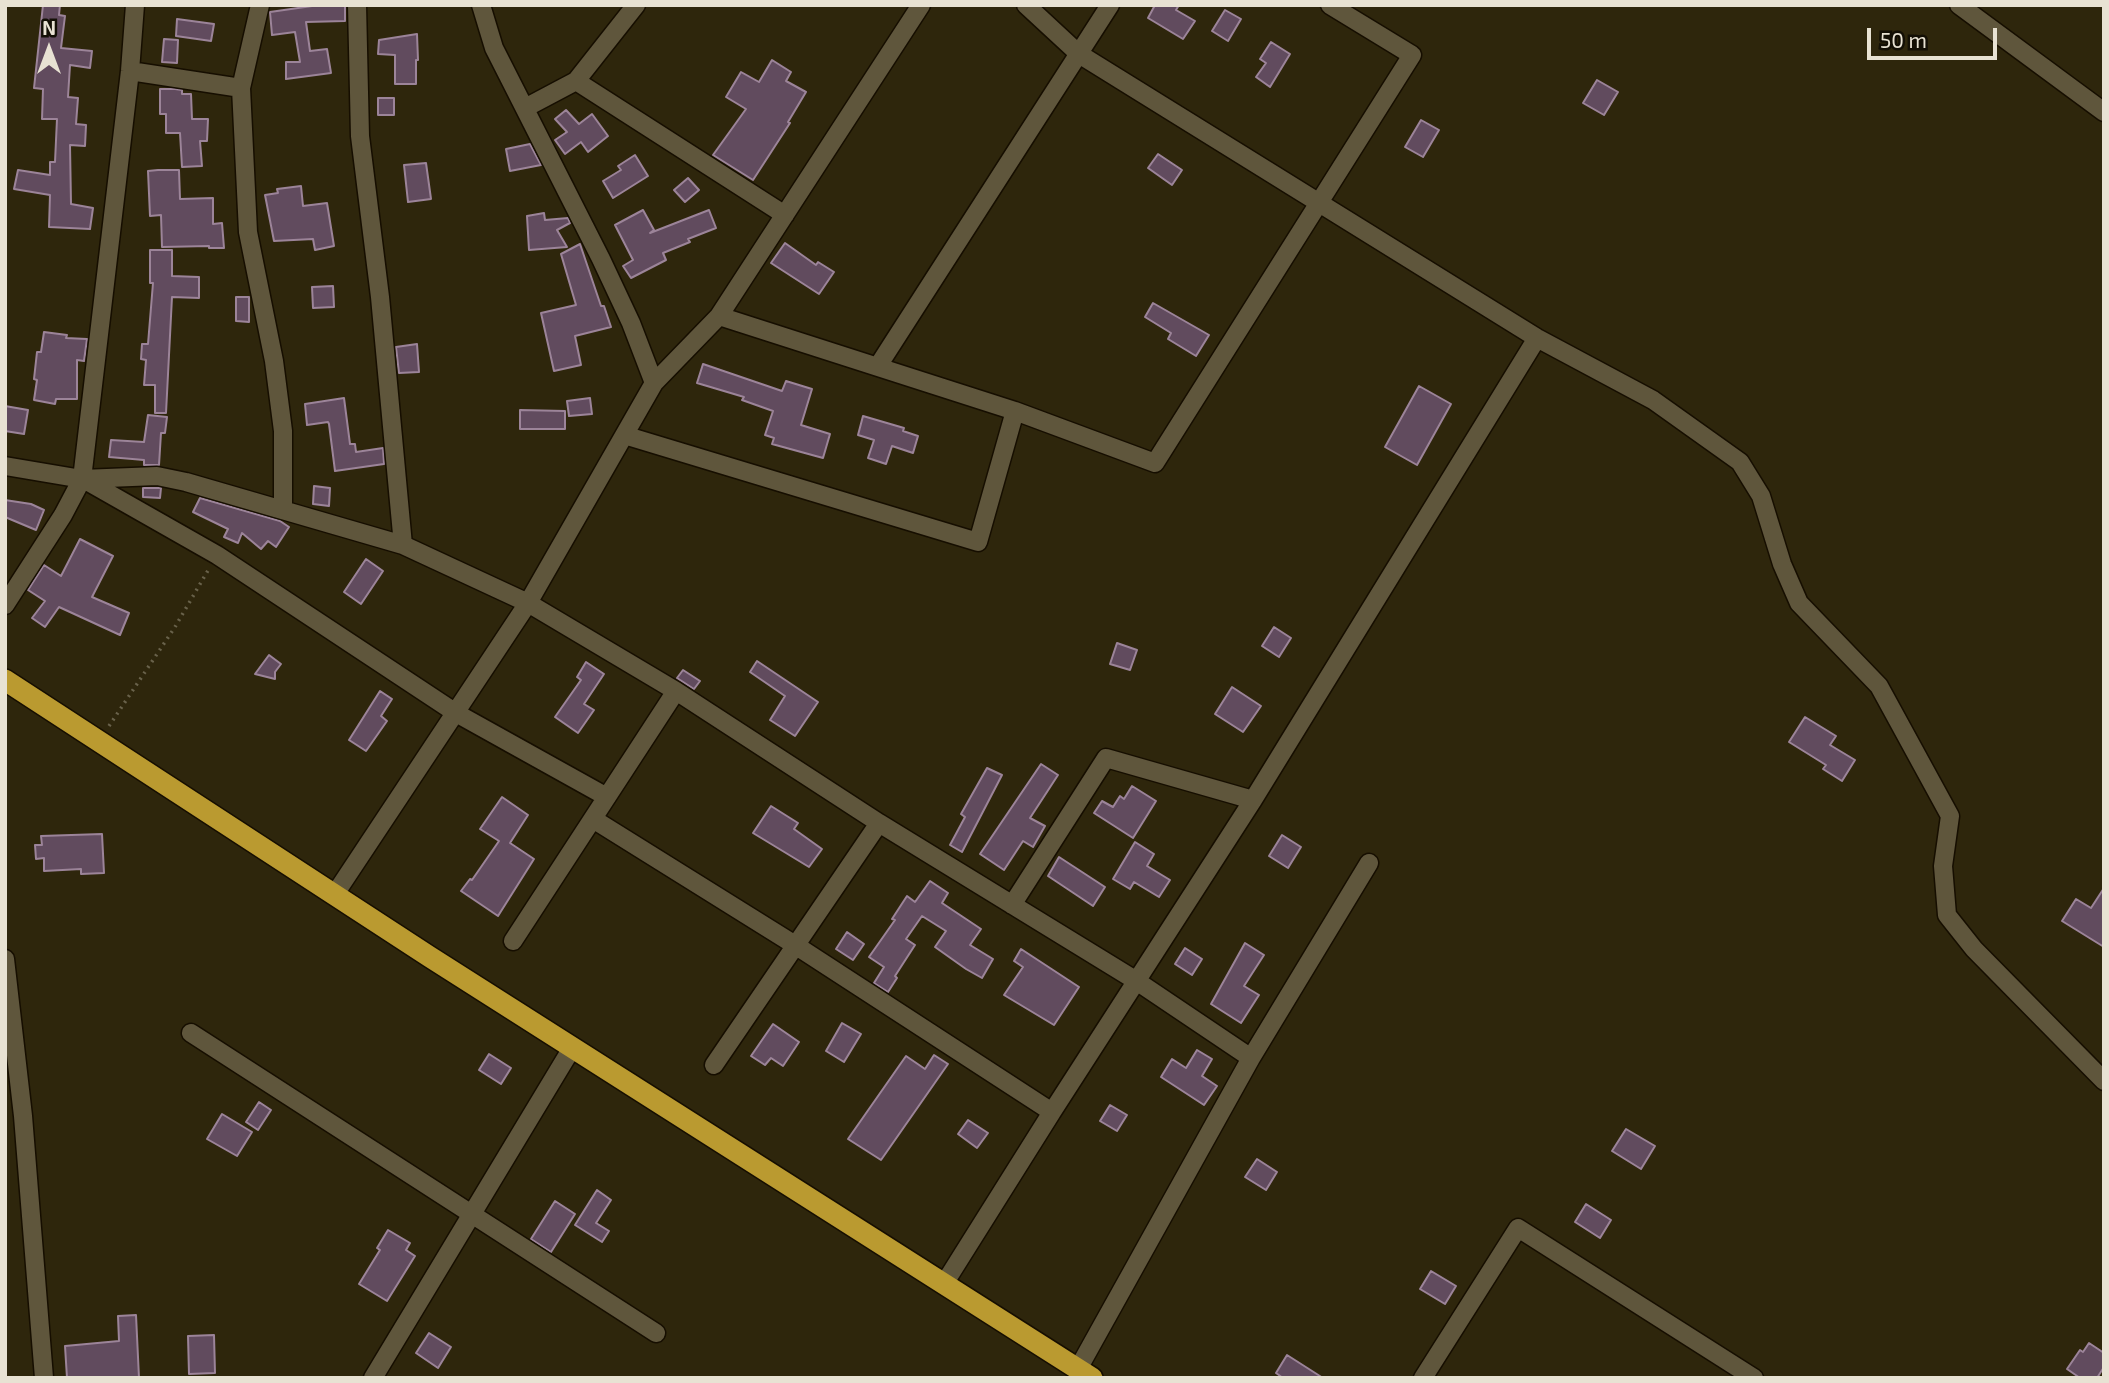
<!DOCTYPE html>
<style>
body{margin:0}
#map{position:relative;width:2109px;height:1383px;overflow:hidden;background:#2e260c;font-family:"Exo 2",sans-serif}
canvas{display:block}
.frame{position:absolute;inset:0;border:7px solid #e8e2d3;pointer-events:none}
.north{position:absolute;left:14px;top:14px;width:70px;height:70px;-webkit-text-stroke:5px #130f05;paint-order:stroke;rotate:0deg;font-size:19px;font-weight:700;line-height:28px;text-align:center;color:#e8e2d3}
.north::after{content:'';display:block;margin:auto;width:24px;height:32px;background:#e8e2d3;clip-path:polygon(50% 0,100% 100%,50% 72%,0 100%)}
.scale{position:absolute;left:1867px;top:28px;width:130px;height:32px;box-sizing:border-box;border:4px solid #e8e2d3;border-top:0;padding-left:9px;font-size:21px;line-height:24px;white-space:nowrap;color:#e8e2d3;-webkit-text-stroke:5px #130f05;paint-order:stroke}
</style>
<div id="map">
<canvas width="2109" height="1383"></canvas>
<div class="frame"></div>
<div class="north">N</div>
<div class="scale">50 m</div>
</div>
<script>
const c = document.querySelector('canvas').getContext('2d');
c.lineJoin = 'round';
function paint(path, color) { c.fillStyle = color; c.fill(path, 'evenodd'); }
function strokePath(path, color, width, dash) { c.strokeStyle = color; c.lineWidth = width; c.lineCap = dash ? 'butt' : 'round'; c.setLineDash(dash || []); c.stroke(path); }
const building = new Path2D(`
 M43,5H60L59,15L65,16L61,48L92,51L90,68L70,65L68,97L78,98L76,124L86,125L85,146L70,145L71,204L93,208L90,229L49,227L50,195L14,189L18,170L50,175V162H55L57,119H42L43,89L34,88Z
 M319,5H345V21L306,22L310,51L327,49L331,73L286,79V62H300L295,32L272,35L270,12Z
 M1155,5H1179L1176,10L1195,21L1183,39L1148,18Z
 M1225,10L1241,19L1228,41L1212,31Z
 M177,19L214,24L211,41L176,36Z
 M417,34L418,60H416V84H395V55L378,54L379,40Z
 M164,39L178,40L177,63L162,62Z
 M1271,42L1290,54L1270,87L1256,77L1266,63L1260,59Z
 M772,60L791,72L786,81L806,92L788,122L790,123L753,180L713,155L746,109L726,97L741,72L759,82Z
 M1597,80L1618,92L1604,115L1583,103Z
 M160,89H175L182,90V94H191L192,119H208L207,141H200L202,166L182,167L180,133H166V114H160Z
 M378,98H394V115H378Z
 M566,110L579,124L592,114L608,136L588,152L581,142L565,154L555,140L567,132L555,119Z
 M1421,120L1439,130L1423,157L1405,147Z
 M530,144L541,165L510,171L506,149Z
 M1158,154L1182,170L1172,185L1148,168Z
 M635,155L648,176L613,198L603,181L621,170L618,166Z
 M426,163L431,199L408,202L404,165Z
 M158,170H179L180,199L213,198V224L222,223L224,248H209V246L162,247L161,215L150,216L148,171Z
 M688,178L699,190L685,202L674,190Z
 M301,186L303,206L327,203L334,246L315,250L313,239L274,241L265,195L278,193L277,189Z
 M643,210L654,230L650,233L709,210L716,228L688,239L690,242L663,253L666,260L631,278L623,266L633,260L615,225Z
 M544,213L545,220L568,218L570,223L557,230L567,247L529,250L527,216Z
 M785,243L816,265L818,262L834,272L819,294L771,263Z
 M580,244L601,306H604L611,327L575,336L581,365L554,371L541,313L576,305L561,254Z
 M150,250H172V276L199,277V298L172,297L166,413H155V385H144L146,360L141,359L142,344H148L153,283H150Z
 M333,286L334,307L313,308L312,287Z
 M236,297H249V322L236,321Z
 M1153,303L1209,335L1196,356L1168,339L1171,333L1145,317Z
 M44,332L67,335L66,338L87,339L84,361L77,360V399H56L55,404L34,400L37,380L34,379L37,352H41Z
 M417,344L419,372L399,373L396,347Z
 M703,364L782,391L786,381L812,389L801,425L830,434L823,458L772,444L774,438L765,435L773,411L742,400L744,397L697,383Z
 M1419,386L1451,404L1417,465L1385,447Z
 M344,398L350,444H355L356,452L383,448L384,464L335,471L329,424L328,422L307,425L305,404Z
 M590,398L592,414L569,416L567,401Z
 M5,406L28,410L24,434L5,431Z
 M520,410L565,411V429H520Z
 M148,415L167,417L165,433H161L159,465H144V460L109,457L111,440L144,442Z
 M863,416L904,428L903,431L918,436L913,453L892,446L886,464L868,458L874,440L858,435Z
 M314,486L330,488L329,506L313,504Z
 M143,488H161L160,498L143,497Z
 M200,498L280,521L289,527L276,547L268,541L261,549L242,533L238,543L224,537L228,529L193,512Z
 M5,500L31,504L44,510L36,530L5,517Z
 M80,539L113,556L92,597L129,613L120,635L59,607L45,627L32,618L45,601L28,590L44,565L61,576Z
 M366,559L383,571L361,604L344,592Z
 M1274,627L1291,638L1279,657L1262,646Z
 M1117,643L1137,650L1130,670L1110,664Z
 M269,655L281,664L275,672V679L255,674Z
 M757,661L818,702L795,736L770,720L785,696L750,672Z
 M586,662L604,674L584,704L594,710L578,733L555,717L581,680L577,677Z
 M683,670L700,681L694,689L677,678Z
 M1232,687L1261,706L1243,732L1215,714Z
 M380,691L392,699L381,716L387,721L366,751L349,740Z
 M1805,717L1836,736L1830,745L1855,760L1842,781L1823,769L1826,765L1789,742Z
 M1041,764L1058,775L1030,818L1045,826L1033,847L1023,841L1004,870L980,854Z
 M987,768L1002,775L962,852L950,845L965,817L961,814Z
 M1132,786L1156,801L1133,838L1094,813L1102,801L1113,807L1120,796L1124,799Z
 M502,797L528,815L510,843L534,859L498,916L461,891L470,879L472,880L499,841L480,829Z
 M771,806L798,823L794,829L822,849L809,867L753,833Z
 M102,834L104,873L81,874V869L44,871V858L36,859L35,845H42L41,836Z
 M1282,835L1301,847L1288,868L1269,856Z
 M1135,842L1154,854L1147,866L1170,880L1159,897L1134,882L1130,889L1113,879Z
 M1059,857L1105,887L1093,906L1048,876Z
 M930,881L948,893L942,903L981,929L970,945L993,959L982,978L966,969L935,947L946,931L922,916L906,939L915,945L895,976L897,978L888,992L874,983L884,967L869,957L895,920L892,919L907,896L915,902Z
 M2104,888V947L2062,921L2076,899L2091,908Z
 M847,932L864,944L853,960L836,949Z
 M1245,943L1264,955L1244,986L1259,995L1241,1023L1211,1004Z
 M1185,948L1202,959L1192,975L1175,964Z
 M1021,949L1079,987L1054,1025L1004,995L1023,967L1014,961Z
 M842,1023L861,1034L844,1062L826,1051Z
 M773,1024L799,1042L783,1066L771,1058L765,1065L751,1056Z
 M1197,1050L1212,1059L1202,1076L1217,1086L1204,1105L1161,1077L1172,1059L1186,1068Z
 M489,1054L511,1068L501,1084L479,1070Z
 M934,1055L948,1064L881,1160L848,1139L906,1056L925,1069Z
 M259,1102L271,1110L258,1130L246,1122Z
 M1110,1105L1127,1115L1117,1131L1100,1121Z
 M222,1114L252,1132L237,1156L207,1139Z
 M968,1120L988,1133L977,1148L958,1134Z
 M1626,1129L1655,1146L1641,1169L1612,1151Z
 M1257,1159L1277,1172L1266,1190L1245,1177Z
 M597,1190L611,1200L596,1223L609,1231L602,1242L575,1225Z
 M555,1201L575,1214L551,1252L531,1239Z
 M1586,1204L1611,1220L1600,1238L1575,1222Z
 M388,1230L410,1243L406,1250L415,1256L387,1301L359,1284L380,1250L377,1248Z
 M1431,1271L1456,1286L1445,1304L1420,1289Z
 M136,1315L139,1378H67L65,1346L119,1341L118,1316Z
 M429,1333L451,1347L438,1368L416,1353Z
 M214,1335L215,1373L189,1374L188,1336Z
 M2089,1343L2104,1353V1367L2097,1378H2080L2067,1369L2080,1350L2083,1352Z
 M1287,1355L1323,1378H1283L1276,1373Z`);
paint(building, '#614b5e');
strokePath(building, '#9c8499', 2);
const street = new Path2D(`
 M260,5L241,88L248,232L274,361L283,431V510
 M357,5L360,136L380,297L403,545
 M1026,5L1079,54L1537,338L1653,400L1740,462L1761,496L1782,564L1799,603L1879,686L1950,816L1943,866L1947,915L1974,949L2104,1081
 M1959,5L2104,112
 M130,71L241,88
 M576,81L785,215
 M525,108L576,81L636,5
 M719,316L1015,411L1155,463L1412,55L1330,5
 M878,366L1110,5
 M654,383L719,316L921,5
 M624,435L978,542L1015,411
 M5,466L82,479L157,476L186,482L403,545L528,603L676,691L879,823L1135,980L1251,1058
 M85,480L217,555L456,713L607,797
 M5,605L63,515L82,479L130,71L135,5
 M593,819L795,945L1052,1112L944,1284
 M335,894L528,603L654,383L631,323L601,259L494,48L481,5
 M1012,905L1106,758L1253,800
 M513,941L676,691
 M5,959L23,1116L44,1378
 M191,1033L656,1333
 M714,1065L879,823
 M1052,1112L1253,800L1537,338
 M1078,1369L1251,1058L1369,863
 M373,1378L572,1048
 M1423,1378L1518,1228L1754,1378`);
const highway = new Path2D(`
 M5,680L430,957L1092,1378`);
strokePath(street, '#160e00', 21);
strokePath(highway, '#160e00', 24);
strokePath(new Path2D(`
 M109,726L175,627L210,567`), '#69624b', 3.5, [2, 5]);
strokePath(street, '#5f563c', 18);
strokePath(highway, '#ba9a30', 21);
</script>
